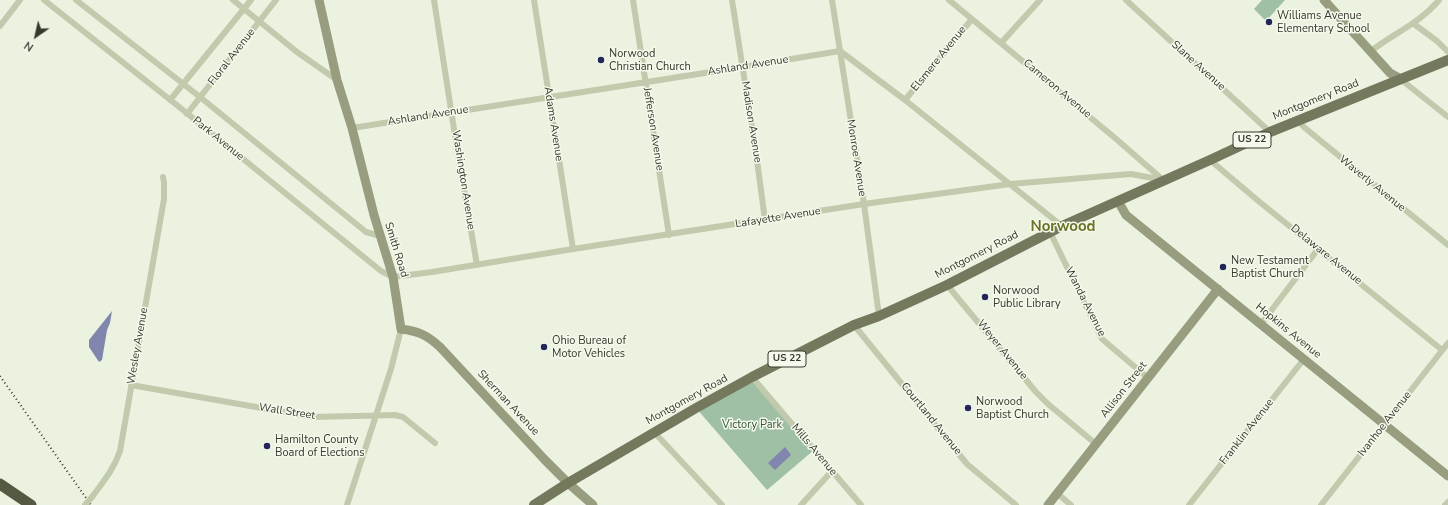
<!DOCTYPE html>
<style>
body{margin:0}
#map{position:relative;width:1448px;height:505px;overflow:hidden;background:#ebf2e0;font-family:"Nunito Sans",sans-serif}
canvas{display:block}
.north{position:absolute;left:16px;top:16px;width:40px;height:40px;-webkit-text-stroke:3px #f4f9ec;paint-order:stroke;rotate:214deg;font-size:11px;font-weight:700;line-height:16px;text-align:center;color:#36382b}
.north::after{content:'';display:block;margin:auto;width:14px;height:18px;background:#36382b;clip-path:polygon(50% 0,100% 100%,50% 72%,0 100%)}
</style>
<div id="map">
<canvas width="1448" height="505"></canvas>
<div class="north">N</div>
</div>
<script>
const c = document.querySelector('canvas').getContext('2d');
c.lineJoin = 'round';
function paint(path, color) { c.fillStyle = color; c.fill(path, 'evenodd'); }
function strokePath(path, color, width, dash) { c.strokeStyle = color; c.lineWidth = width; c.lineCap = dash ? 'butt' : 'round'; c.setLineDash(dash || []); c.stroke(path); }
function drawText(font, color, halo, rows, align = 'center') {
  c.font = font + ' "Nunito Sans",sans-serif'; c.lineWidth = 3; c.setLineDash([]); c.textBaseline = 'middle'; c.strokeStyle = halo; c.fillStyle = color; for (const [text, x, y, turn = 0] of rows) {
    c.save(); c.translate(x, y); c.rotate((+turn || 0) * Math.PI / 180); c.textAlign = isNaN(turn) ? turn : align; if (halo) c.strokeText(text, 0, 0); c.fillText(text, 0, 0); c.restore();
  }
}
paint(new Path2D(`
 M1262,0H1285L1266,21L1254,9Z
 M752,377L814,450L767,490L696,408Z`), '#a0c0a6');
paint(new Path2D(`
 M112,311L110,323L107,330L102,360L99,362L89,347V340Z
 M785,447L791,455L775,470L768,463Z`), '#8086ae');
strokePath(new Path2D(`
 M44,0L178,106L381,271L393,277L432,272L573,249L864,204L1010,184L1131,174L1163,180
 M76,0L200,97L366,232L380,236
 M233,0L297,52L337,80
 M434,0L458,155L477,265
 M534,0L573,249
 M633,0L669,235
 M732,0L756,153L765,220
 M832,0L864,204L879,316
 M949,0L1115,138L1162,179
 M1126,0L1270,132
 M1414,24L1437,41L1448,52
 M0,26L20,0
 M1001,43L1040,0
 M1371,51C1394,33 1419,24 1439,0
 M1399,78L1448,117
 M170,100L251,0
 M905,100L972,19
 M187,114L276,0
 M1298,121L1305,128L1448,245
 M352,128L743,67L840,51L905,100L1062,226
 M1210,160L1256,199L1442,350
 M1050,232L1102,339L1148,378
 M947,285L1036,392L1048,404L1096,444
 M1261,324L1318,249
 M854,325L967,464L1016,505
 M752,377L861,505
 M131,385L313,417L395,415L403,417L435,443
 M654,432L722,505
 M1058,494L1071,505
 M92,497C103,482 114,469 120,451L164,199V182L163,177
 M347,505L391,369L401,329
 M801,505L832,471
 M1189,505L1304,359
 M1321,505L1448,343
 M1445,505L1448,502`), '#c1caac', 6);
strokePath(new Path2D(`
 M319,0L337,80L352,128L374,215L393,277L401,329C418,331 427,335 440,347L545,460L568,483L593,505
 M1324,0L1390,73L1399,78
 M1118,201L1126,215L1448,476
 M1048,505L1218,289`), '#979d7e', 9);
strokePath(new Path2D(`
 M534,505L568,483L696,408L752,377L854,325L879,316L947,285L1062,226L1210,160L1270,132L1448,60`), '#74795d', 10);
strokePath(new Path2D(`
 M0,484L31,505`), '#555942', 11);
strokePath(new Path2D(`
 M0,376L91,505`), '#36382b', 2, [1, 3]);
strokePath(new Path2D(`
 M85,505L92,497`), '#c1caac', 6);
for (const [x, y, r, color] of [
 [1269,22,4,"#222758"],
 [601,60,4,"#222758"],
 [1223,267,4,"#222758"],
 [985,297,4,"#222758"],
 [544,347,4,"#222758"],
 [968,408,4,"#222758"],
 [267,446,4,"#222758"]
]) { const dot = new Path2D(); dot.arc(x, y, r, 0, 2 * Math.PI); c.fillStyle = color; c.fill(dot); strokePath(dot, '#f4f9ec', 1.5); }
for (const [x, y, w] of [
 [1252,140,38],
 [787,359,38]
]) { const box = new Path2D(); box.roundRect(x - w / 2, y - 8, w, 16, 3); c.fillStyle = '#f4f9ec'; c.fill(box); strokePath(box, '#36382b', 1); }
drawText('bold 10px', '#36382b', null, [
 ["US 22",1252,140],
 ["US 22",787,359]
]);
drawText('11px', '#36382b', '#f4f9ec', [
 ["Williams Avenue",1277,16],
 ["Elementary School",1277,29],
 ["Norwood",609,54],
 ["Christian Church",609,67],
 ["New Testament",1231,261],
 ["Baptist Church",1231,274],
 ["Norwood",993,291],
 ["Public Library",993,304],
 ["Ohio Bureau of",552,341],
 ["Motor Vehicles",552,354],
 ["Norwood",976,402],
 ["Baptist Church",976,415],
 ["Hamilton County",275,440],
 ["Board of Elections",275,453]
], 'left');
drawText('11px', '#36382b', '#f4f9ec', [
 ["Floral Avenue",232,57,-52],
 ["Elsmere Avenue",939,59,-51],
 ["Ashland Avenue",748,66,-9],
 ["Slane Avenue",1198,66,42],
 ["Cameron Avenue",1057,89,40],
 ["Montgomery Road",1316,100,-22],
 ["Ashland Avenue",428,116,-9],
 ["Madison Avenue",751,122,81],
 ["Adams Avenue",553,124,81],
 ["Jefferson Avenue",653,129,81],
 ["Park Avenue",218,139,39],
 ["Monroe Avenue",856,158,81],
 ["Washington Avenue",463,180,81],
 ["Waverly Avenue",1372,184,39],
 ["Lafayette Avenue",778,218,-9],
 ["Smith Road",396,250,73],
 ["Montgomery Road",977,255,-27],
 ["Delaware Avenue",1326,255,39],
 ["Wanda Avenue",1085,302,63],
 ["Hopkins Avenue",1288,331,39],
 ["Wesley Avenue",138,346,-80],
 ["Weyer Avenue",1002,350,51],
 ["Allison Street",1124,390,-52],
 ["Montgomery Road",687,400,-29],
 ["Sherman Avenue",508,403,47],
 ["Wall Street",287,412,9],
 ["Courtland Avenue",931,419,51],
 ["Ivanhoe Avenue",1385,424,-52],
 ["Franklin Avenue",1247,432,-52],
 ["Mills Avenue",814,450,50]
]);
drawText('11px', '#305538', '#f4f9ec', [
 ["Victory Park",752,425]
]);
drawText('bold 15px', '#6c7225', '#f4f9ec', [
 ["Norwood",1063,227]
]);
</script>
